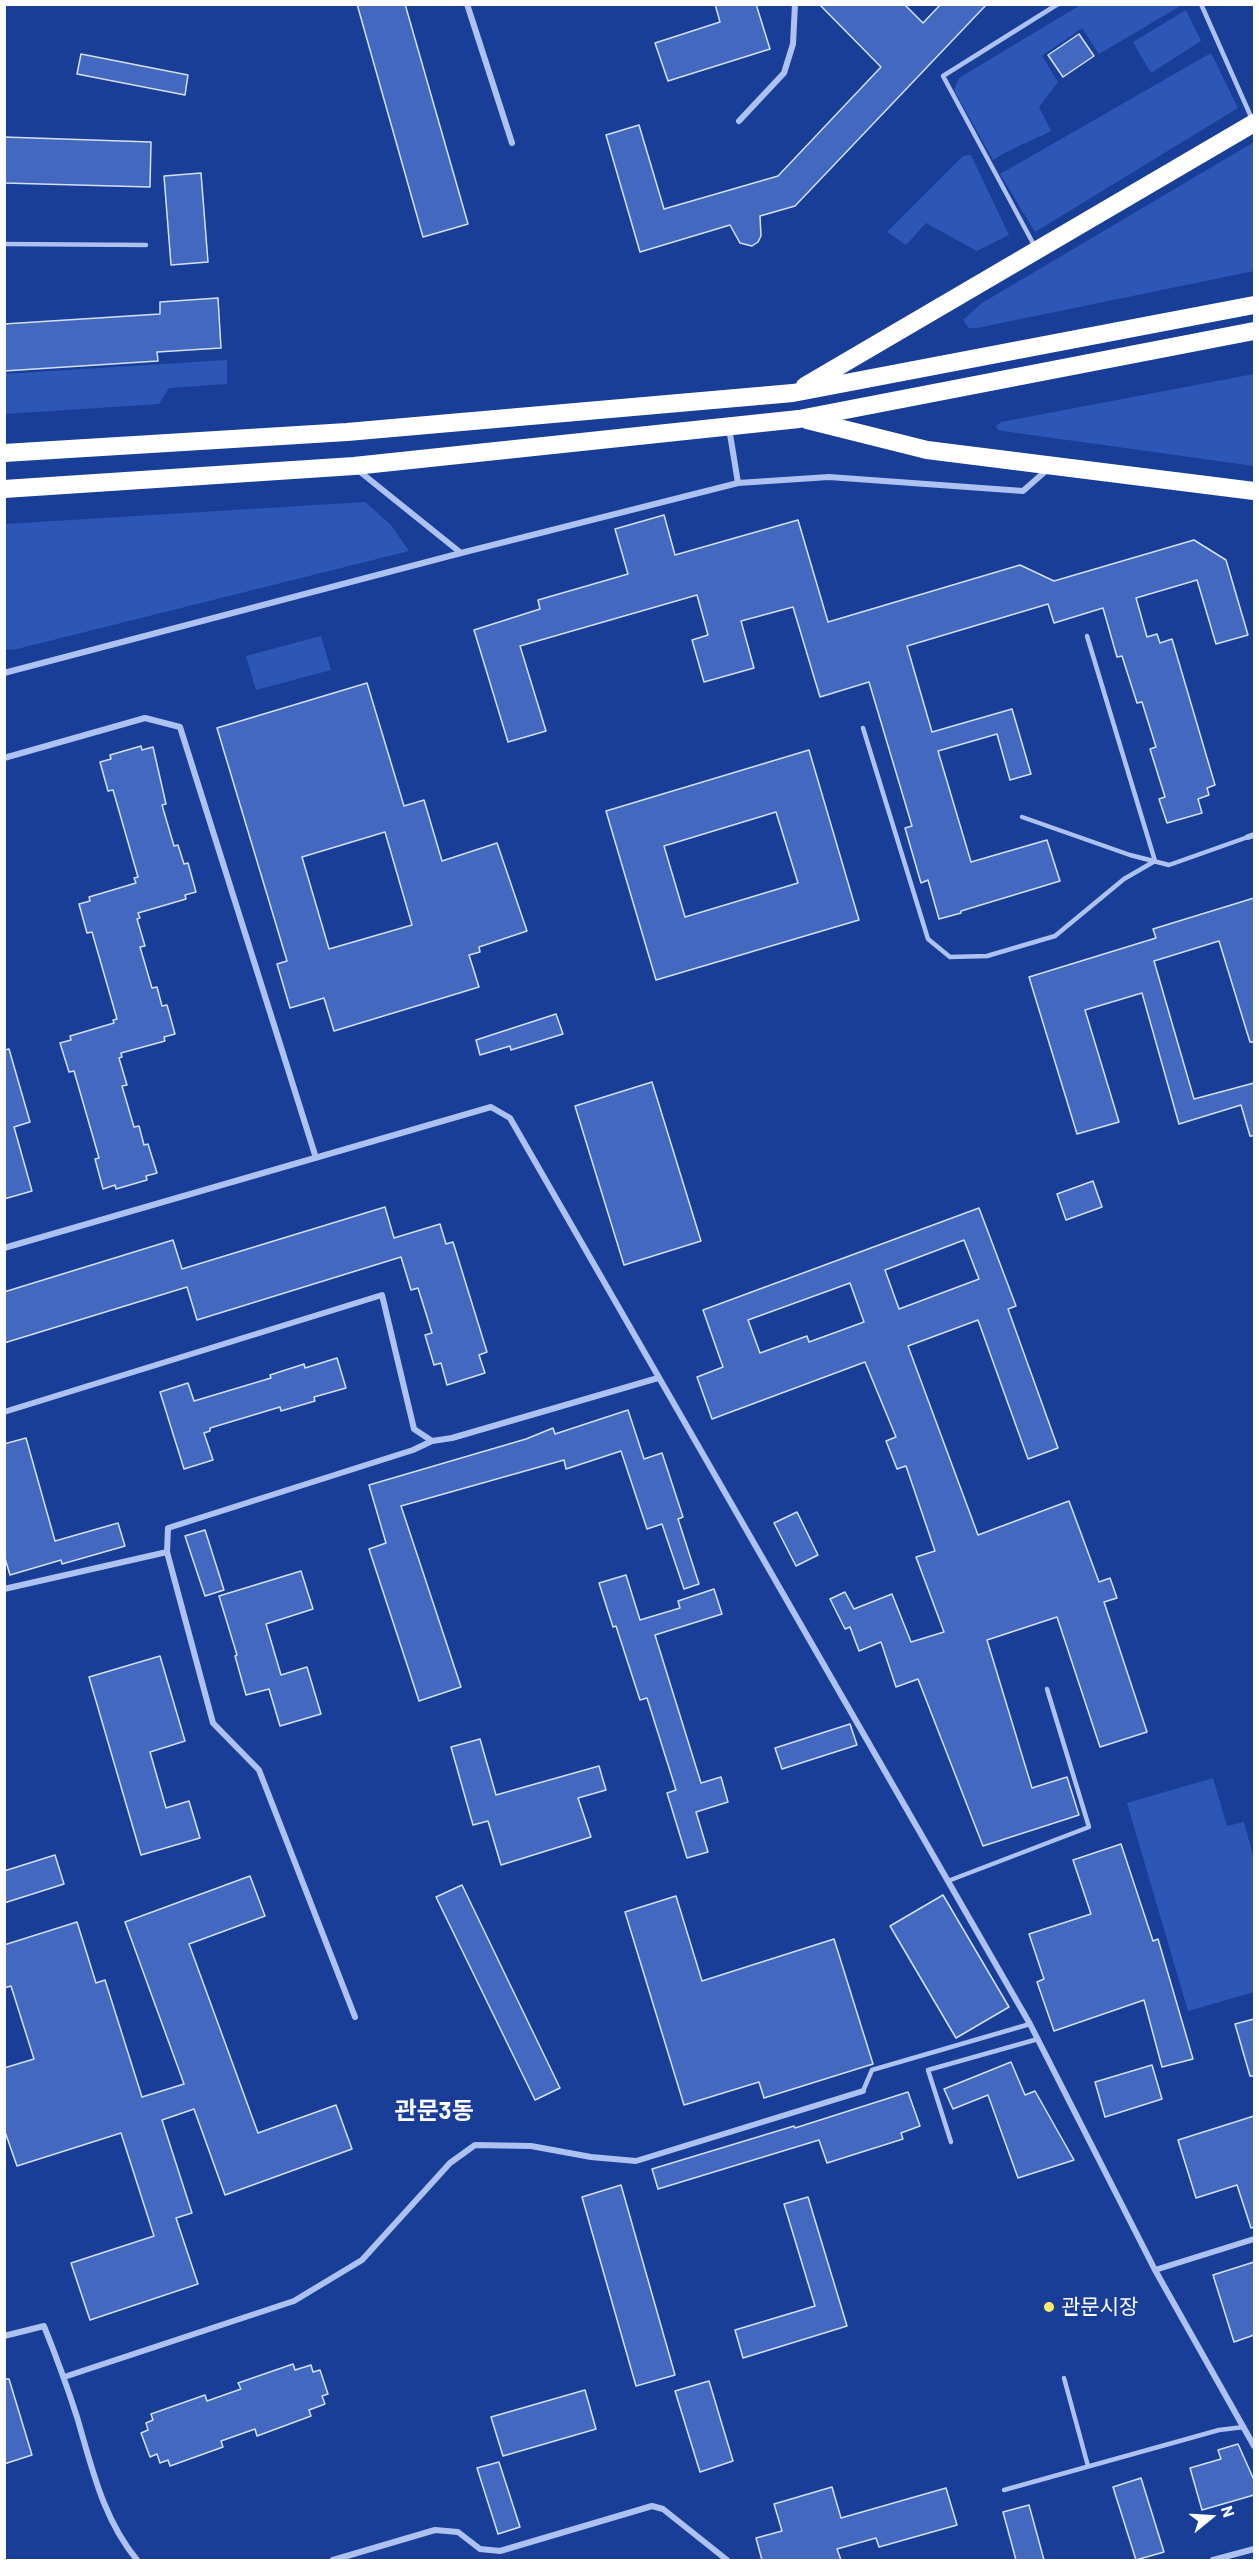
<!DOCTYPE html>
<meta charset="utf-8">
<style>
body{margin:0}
#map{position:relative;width:1259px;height:2565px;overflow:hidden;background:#193e98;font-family:Barlow,sans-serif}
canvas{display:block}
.frame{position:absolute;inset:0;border:6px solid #fff;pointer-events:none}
.north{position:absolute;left:1181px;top:2487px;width:60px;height:60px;-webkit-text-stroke:4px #193e98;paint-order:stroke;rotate:72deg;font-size:16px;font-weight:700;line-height:24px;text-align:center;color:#fff}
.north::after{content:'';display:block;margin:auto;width:21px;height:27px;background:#fff;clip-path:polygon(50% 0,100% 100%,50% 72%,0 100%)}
</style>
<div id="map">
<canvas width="1259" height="2565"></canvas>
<div class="frame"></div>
<div class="north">N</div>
</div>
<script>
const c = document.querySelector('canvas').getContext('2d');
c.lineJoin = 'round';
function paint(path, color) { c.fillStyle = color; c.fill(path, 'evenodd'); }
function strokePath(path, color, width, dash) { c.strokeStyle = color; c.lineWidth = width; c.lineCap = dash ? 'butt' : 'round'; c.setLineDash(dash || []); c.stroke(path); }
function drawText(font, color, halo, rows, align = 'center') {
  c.font = font + ' Barlow,"Noto Sans KR",sans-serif'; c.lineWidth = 4.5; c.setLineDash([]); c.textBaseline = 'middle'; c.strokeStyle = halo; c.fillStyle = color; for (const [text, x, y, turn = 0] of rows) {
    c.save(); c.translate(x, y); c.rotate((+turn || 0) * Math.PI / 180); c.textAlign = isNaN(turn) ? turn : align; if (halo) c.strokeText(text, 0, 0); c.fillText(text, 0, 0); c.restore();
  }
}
paint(new Path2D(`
 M1082,4L1182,5L1099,54L1082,28L1042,56L1058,82L1039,107L1051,131C1031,141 1012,148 993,160L954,90L959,78Z
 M1186,10L1201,41L1151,73L1133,42Z
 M1211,53L1238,108L1035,232L1000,174Z
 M1254,142V271L977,328H969L963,320L982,303Z
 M971,155L1009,235L977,251L926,223L906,245L887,232L963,156Z
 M227,360V384L169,388L159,404L5,414V374Z
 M1254,374V466L1010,432L998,430L996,426L1001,422Z
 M365,502L391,525L409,551L13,650L5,649V524Z
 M321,636L331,670L256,690L246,656Z
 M1213,1778L1227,1826L1244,1822L1254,1859V1992L1188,2011L1127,1803Z`), '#2d57b6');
const building = new Path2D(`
 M357,4H405L468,224L423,237Z
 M715,4H756L770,49L668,81L655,43L720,22Z
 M819,4H904L923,23L941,4H987L795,206L760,216L761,236L758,242L752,246L740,243L730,225L640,252L606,135L639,125L664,209L778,176L881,67Z
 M1079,34L1094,56L1063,77L1048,55Z
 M81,54L188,75L185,95L77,74Z
 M4,137L151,142L150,187L4,183Z
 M201,173L208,262L171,265L164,176Z
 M218,298L221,348L157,352L158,361L4,371V324L160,314V302Z
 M664,515L675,555L798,520L828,622L1020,565L1054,581L1194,540L1226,560L1248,635L1216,644L1197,580L1136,598L1147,637L1157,634L1160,643L1172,639L1215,785L1207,788L1209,795L1198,799L1202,813L1167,823L1159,799L1165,797L1150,749L1156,747L1142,702L1137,703L1122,656L1117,657L1103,608L1054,623L1048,604L907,646L932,732L1012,709L1031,774L1010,780L997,734L938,751L971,862L1047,840L1060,881L961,911V913L939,919L928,880L921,883L905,828L912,826L869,682L820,697L793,607L741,621L754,668L704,682L692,640L708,635L697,595L520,646L546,731L508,742L474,630L540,609L538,600L628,574L615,529Z
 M367,683L404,806L424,800L442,861L497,843L527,931L479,947L480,952L469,955L479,987L334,1031L324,998L290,1008L277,964L287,961L217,728ZM385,832L412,925L329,949L302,857Z
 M141,746L142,750L153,747L166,804L162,805L174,846L178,845L184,864L188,863L196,892L185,895L186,899L138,913L140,918L137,919L145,946L140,947L152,988L157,987L162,1006L167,1005L175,1034L164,1037L165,1041L121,1053L122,1057L119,1058L127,1085L122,1086L134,1127L139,1126L144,1145L148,1144L157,1173L146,1176L147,1180L116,1189L115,1185L103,1189L95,1159L99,1158L74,1071L69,1072L60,1043L71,1040L70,1036L114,1023L113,1020L117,1019L92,932L87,933L79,904L90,901L89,897L136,883L134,878L138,877L113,790L108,791L100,762L111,759L110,755Z
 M809,750L859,920L656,980L606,811ZM776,812L798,883L685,917L664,846Z
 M1254,898V1042H1250L1219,941L1154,961L1194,1099L1254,1083V1136H1250L1241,1105L1179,1124L1142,993L1085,1010L1119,1122L1077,1134L1029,977L1156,938L1153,929Z
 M556,1014L563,1034L511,1050L510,1046L480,1055L476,1040Z
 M9,1049L30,1122L14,1127L32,1191L4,1199V1050Z
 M652,1082L701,1241L624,1265L575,1106Z
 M1093,1181L1102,1207L1066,1220L1057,1194Z
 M385,1207L394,1238L440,1224L446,1244L453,1242L487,1352L479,1355L485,1373L447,1385L441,1363L434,1365L425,1335L432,1333L418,1288L411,1290L401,1257L197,1320L187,1287L4,1343V1292L173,1240L182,1269Z
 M979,1208L1016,1306L1008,1309L1058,1448L1028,1459L978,1320L908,1346L978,1535L1069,1501L1099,1582L1110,1578L1117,1598L1104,1602L1147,1732L1100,1747L1057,1617L987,1640L1032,1788L1067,1777L1079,1815L983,1846L918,1679L896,1687L881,1642L859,1651L850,1627L845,1629L830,1599L845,1592L854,1609L892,1594L911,1642L944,1632L916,1557L935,1551L906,1466L897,1469L886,1441L896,1437L865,1362L712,1419L697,1377L723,1367L703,1310ZM964,1240L979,1279L899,1309L885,1270ZM850,1283L864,1322L809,1342L807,1336L760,1353L748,1320Z
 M337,1358L346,1388L314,1397L315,1401L281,1411L280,1407L210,1428V1431L204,1433L213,1460L184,1469L160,1392L188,1383L194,1401L271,1378L270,1375L304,1364L305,1368Z
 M628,1410L644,1459L662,1453L683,1517L678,1519L699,1584L684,1589L662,1524L647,1529L621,1451L566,1469L564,1460L401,1506L461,1687L419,1701L369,1549L386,1543L369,1485L526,1439L553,1428L555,1434Z
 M26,1438L55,1541L118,1523L125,1546L62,1564L61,1560L10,1575L4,1555V1444Z
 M797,1512L818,1555L796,1566L774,1523Z
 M205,1530L224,1590L205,1596L185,1536Z
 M301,1571L313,1609L266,1624L281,1675L307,1667L321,1714L280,1726L269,1689L246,1695L235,1656L237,1655L219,1596Z
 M626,1575L640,1620L680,1608L678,1601L714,1589L722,1614L655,1635L701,1783L721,1777L728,1802L696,1812L708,1852L687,1858L667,1793L676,1790L647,1698L640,1700L616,1626L613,1627L599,1583Z
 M160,1656L185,1741L150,1752L166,1808L189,1801L200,1838L141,1855L89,1677Z
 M850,1724L857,1745L782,1769L775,1748Z
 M480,1739L496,1795L599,1766L606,1790L578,1798L591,1837L501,1865L488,1821L473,1825L451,1747Z
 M1121,1844L1153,1941L1158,1939L1193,2059L1162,2067L1144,2000L1054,2031L1037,1982L1044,1979L1029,1934L1091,1914L1073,1860Z
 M55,1855L64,1884L4,1903V1871Z
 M250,1876L265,1916L189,1944L258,2133L336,2105L352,2149L225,2195L194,2109L162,2120L192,2213L176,2218L198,2284L90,2320L71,2263L154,2236L121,2133L17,2166L4,2129V2068L34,2059L11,1986L4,1988V1945L77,1922L96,1983L105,1980L142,2097L184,2084L125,1922Z
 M462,1885L560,2088L535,2100L436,1897Z
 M943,1895L1009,2007L956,2038L890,1926Z
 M676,1896L702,1981L834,1939L873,2064L764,2098L759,2082L684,2105L625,1912Z
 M1254,2019V2076H1250L1235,2024Z
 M1011,2062L1025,2095L1035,2091L1074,2160L1018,2178L988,2095L953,2109L944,2089Z
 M1152,2065L1162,2099L1105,2117L1095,2082Z
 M908,2092L920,2126L901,2133L903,2139L827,2163L819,2140L658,2189L652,2169L794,2126L795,2128Z
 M1254,2116V2227L1251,2228L1237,2185L1196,2198L1178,2140Z
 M621,2185L675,2375L636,2386L582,2197Z
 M808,2197L847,2326L743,2358L735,2330L815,2306L784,2204Z
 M1254,2262V2335L1234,2342L1213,2275Z
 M293,2364L295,2370L311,2365L313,2372L320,2370L328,2394L322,2396L325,2404L309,2410L311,2416L257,2436L255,2429L221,2441L223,2447L170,2466L168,2460L160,2463L157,2454L150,2457L141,2433L148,2430L146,2423L153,2420L151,2414L205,2395L207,2401L241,2389L238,2383Z
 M4,2379H9L32,2455L4,2464Z
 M709,2381L733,2461L700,2472L675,2391Z
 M585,2390L596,2429L503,2456L491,2417Z
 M1238,2444L1254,2480V2495L1202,2510L1190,2468L1221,2459L1218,2450Z
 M499,2462L520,2527L498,2534L477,2468Z
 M1141,2478L1164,2552L1136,2560L1113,2487Z
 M832,2487L841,2518L946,2488L957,2525L879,2547L876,2538L837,2549L841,2560H762L756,2538L782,2531L774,2504Z
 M1029,2505L1044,2560H1016L1003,2512Z`);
paint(building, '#4268bf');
strokePath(building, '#d5e1fc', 1.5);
strokePath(new Path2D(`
 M1201,4L1252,119
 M4,244L146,245
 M1034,245L943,76L1058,4
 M863,728L928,939L950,957L987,956L1055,936L1124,879L1155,861L1087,636
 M1022,817L1130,855L1169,865L1248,837
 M948,1881L1089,1827L1047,1689
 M863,2091L872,2070L1030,2024
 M951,2142L928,2070L1038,2039
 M1064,2378L1088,2466
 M1004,2490L1219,2430L1244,2427`), '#aec2f1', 4.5);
strokePath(new Path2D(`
 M467,4L512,143
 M739,121L784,73L793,44L795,4
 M729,428L738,483
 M359,471L461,553
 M4,673L461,553L738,483L829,477L1023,491L1048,469
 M4,758L145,718L180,727L316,1158
 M1248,837L1254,835
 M4,1248L491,1107L510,1118L1030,2024L1155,2270L1254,2446
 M4,1412L382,1295L414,1429L432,1441
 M4,1589L167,1552
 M355,2017L259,1770L213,1723L167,1552L168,1528L413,1450L432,1441L452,1438L658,1378
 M1155,2270L1254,2239
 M4,2336L44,2326C56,2356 67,2386 77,2417C92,2468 103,2519 137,2560
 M64,2377L294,2301L362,2260L450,2163L475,2145L531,2146L591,2157L636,2161L863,2091
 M333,2560L435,2530L458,2532L480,2549L500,2551L652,2506L663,2509L727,2560
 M1213,2560L1254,2549`), '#aec2f1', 6);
strokePath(new Path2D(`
 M805,386L1254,123
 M807,420L927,450L1254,491
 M4,453L347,432L793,393L1254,305
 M4,489L354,466L799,419L1254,331`), '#fff', 18);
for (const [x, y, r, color] of [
 [1049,2307,6,"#ffea6d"]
]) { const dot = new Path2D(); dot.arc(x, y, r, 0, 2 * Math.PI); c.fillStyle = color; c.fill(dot); strokePath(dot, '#193e98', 2); }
drawText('21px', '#fff', '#193e98', [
 ["관문시장",1061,2307]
], 'left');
drawText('bold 24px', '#fff', '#193e98', [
 ["관문3동",434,2111]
]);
</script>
